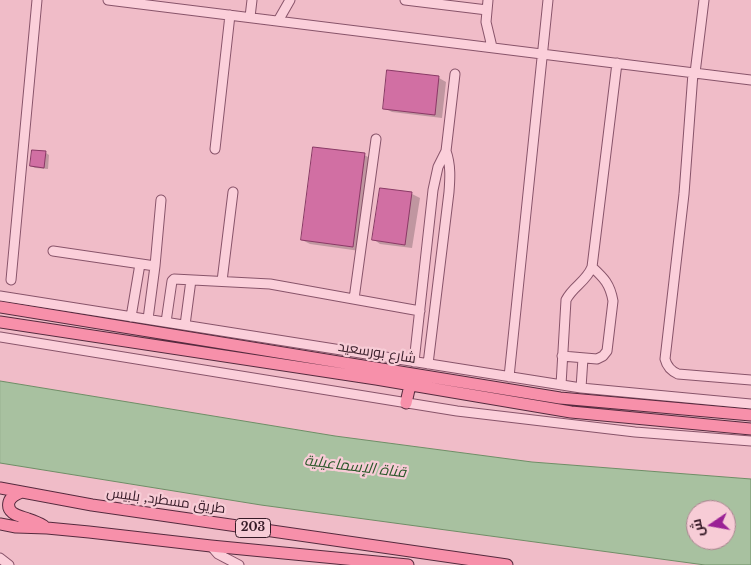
<!DOCTYPE html>
<meta charset="utf-8">
<style>
body{margin:0}
#map{position:relative;width:751px;height:565px;overflow:hidden;background:#f0bcc8;font-family:"Libre Baskerville",Cairo,serif}
canvas{display:block}
.north{position:absolute;left:686px;top:500px;width:50px;height:50px;box-sizing:border-box;background:#f7ccd6;border:1px solid #aa8590;border-radius:50%;rotate:258deg;font-size:14px;font-weight:700;line-height:20px;text-align:center;color:#361a27}
.north::after{content:'';display:block;margin:auto;width:18px;height:22px;background:#9a2195;clip-path:polygon(50% 0,100% 100%,50% 72%,0 100%)}
</style>
<div id="map">
<canvas width="751" height="565"></canvas>
<div class="north">ش</div>
</div>
<script>
const c = document.querySelector('canvas').getContext('2d');
c.lineJoin = 'round';
function paint(path, color) { c.fillStyle = color; c.fill(path, 'evenodd'); }
function strokePath(path, color, width, dash) { c.strokeStyle = color; c.lineWidth = width; c.lineCap = dash ? 'butt' : 'round'; c.setLineDash(dash || []); c.stroke(path); }
function drawText(font, color, halo, rows, align = 'center') {
  c.font = font + ' "Libre Baskerville",Cairo,serif'; c.lineWidth = 4.5; c.setLineDash([]); c.textBaseline = 'middle'; c.strokeStyle = halo; c.fillStyle = color; for (const [text, x, y, turn = 0] of rows) {
    c.save(); c.translate(x, y); c.rotate((+turn || 0) * Math.PI / 180); c.textAlign = isNaN(turn) ? turn : align; if (halo) c.strokeText(text, 0, 0); c.fillText(text, 0, 0); c.restore();
  }
}
const water = new Path2D(`
 M0,381L335,436L532,462L751,479V565H705L261,505L0,463ZM696,510H726V540H696Z`);
paint(water, '#a8c1a0');
strokePath(water, '#6f8e67', 1);
paint(new Path2D(`
 M439,78L446,82L442,118L392,112L384,108Z
 M46,153L49,155L48,169L35,168L31,166Z
 M364,155L372,159L360,251L310,244L302,240Z
 M381,189L412,194L420,198L412,248L380,244L373,239Z`), '#0003');
const building = new Path2D(`
 M387,70L439,76L435,115L383,109Z
 M313,147L365,153L353,247L301,240Z
 M32,150L46,151L44,168L30,166Z
 M380,188L412,192L405,245L372,240Z`);
paint(building, '#d16fa3');
strokePath(building, '#893965', 1);
const minor = new Path2D(`
 M108,0L751,80
 M405,0L487,10
 M488,0L486,22L492,47
 M250,17L252,0
 M278,21L290,0
 M693,73L684,194L665,359C667,367 671,371 678,374L751,380
 M695,73L704,0
 M215,149L230,15
 M53,251L155,266
 M11,280L37,0
 M222,281L233,192
 M0,296L581,388L751,404
 M354,299L376,139
 M131,317L140,264
 M148,319L155,266L161,200
 M166,322L172,281L174,279L270,284L420,311
 M185,325L191,280
 M0,337L457,411L635,432L751,441
 M562,356L597,359L603,356L607,351L613,301C610,284 604,278 592,267
 M414,362L433,190L438,167L446,151L455,74
 M428,364L449,192C450,179 451,165 446,151
 M509,377L548,0
 M561,385L566,300C573,286 586,282 592,267L617,63
 M581,388L583,358
 M211,546L218,554L239,565
 M0,558L9,565`);
const major = new Path2D(`
 M0,307L560,398L751,415
 M0,322L376,379L571,412L751,429
 M406,403L410,385
 M0,488L92,505L507,565
 M22,492C16,494 11,496 9,502C6,514 20,516 28,519C34,521 39,523 44,526
 M0,524L16,527L47,528L89,532L211,546L408,565`);
strokePath(minor, '#88546a', 11);
strokePath(major, '#552a3e', 13);
strokePath(minor, '#fbcfda', 9);
strokePath(major, '#f790aa', 11);
for (const [x, y, w] of [
 [253,528,35]
]) { const box = new Path2D(); box.roundRect(x - w / 2, y - 9.5, w, 19, 4); c.fillStyle = '#f7ccd6'; c.fill(box); strokePath(box, '#361a27', 1); }
drawText('bold 12px', '#361a27', null, [
 ["203",253,528]
]);
drawText('14px', '#361a27', '#f7ccd6', [
 ["شارع بورسعيد",377,353,9],
 ["طريق مسطرد, بلبيس",166,501,8]
]);
drawText('italic 15px', '#295728', '#f7ccd6', [
 ["قناة الإسماعيلية",355,467,7]
]);
</script>
